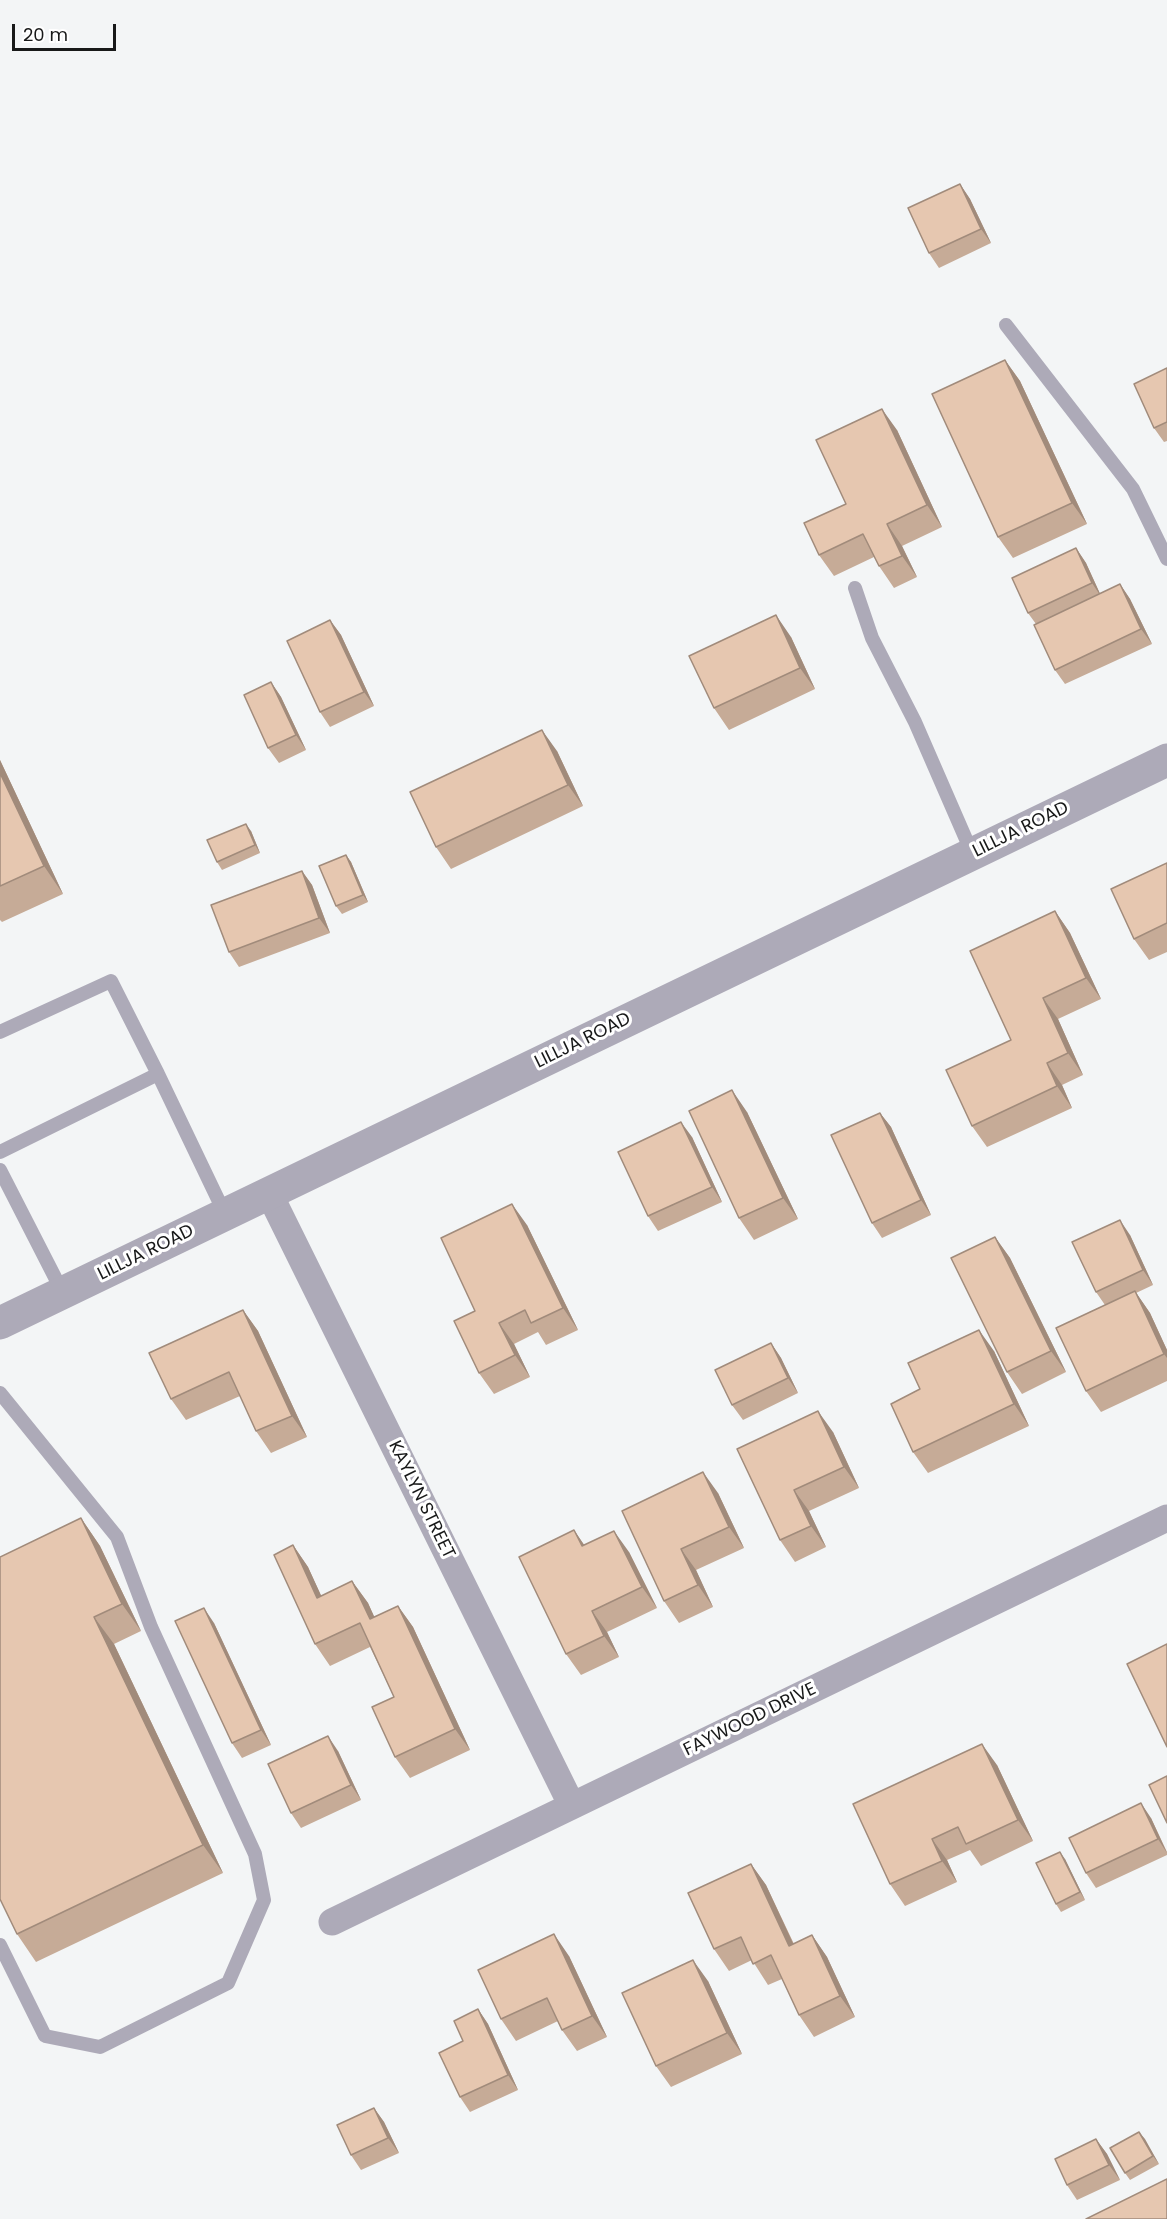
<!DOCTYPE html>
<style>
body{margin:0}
#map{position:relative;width:1167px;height:2219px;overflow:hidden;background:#f3f5f6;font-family:Poppins,sans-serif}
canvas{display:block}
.scale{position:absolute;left:12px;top:24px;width:104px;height:27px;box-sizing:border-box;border:3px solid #181919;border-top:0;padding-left:8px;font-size:18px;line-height:21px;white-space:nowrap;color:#181919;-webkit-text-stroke:4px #fff;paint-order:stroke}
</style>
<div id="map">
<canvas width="1167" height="2219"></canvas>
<div class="scale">20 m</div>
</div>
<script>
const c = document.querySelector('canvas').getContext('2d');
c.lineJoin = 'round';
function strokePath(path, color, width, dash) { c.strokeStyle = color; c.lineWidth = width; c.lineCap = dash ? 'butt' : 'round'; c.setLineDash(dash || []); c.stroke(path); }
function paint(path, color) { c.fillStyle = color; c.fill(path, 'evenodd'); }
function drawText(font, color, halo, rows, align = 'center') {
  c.font = font + ' Poppins,sans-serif'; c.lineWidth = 6; c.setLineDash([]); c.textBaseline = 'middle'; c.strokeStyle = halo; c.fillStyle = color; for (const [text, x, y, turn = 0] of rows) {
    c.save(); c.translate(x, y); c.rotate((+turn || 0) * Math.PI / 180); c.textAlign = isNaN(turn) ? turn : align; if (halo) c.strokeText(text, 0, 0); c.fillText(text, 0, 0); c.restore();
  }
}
strokePath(new Path2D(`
 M1006,325L1133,489L1167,559
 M855,588L872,638L915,722L972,853
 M0,1032L111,981L158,1074
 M0,1152L158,1074L225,1214
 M0,1170L63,1293
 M0,1393L117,1537L151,1627L255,1854L264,1900L228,1983L100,2047L45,2036L0,1945`), '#adaab8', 14);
strokePath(new Path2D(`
 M269,1193L572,1806
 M332,1922L1167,1518`), '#adaab8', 27);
strokePath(new Path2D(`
 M0,1323L1167,760`), '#adaab8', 33);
paint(new Path2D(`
 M960,184L970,199L991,243L939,268L929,253Z
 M1005,360L1020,381L1087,524L1013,558L998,537Z
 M1167,368V441L1164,442L1154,428Z
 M897,430L942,527L902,546L917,577L894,588L879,566L874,557L834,576L819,555L846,504Z
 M1076,548L1086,563L1100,594L1120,584L1130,599L1152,644L1065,684L1055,670L1036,624L1028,613Z
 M330,620L341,635L374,706L330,727L320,712Z
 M791,637L815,689L729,730L714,708Z
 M271,682L281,697L306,750L279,763L268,748Z
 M557,751L583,806L451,869L436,847Z
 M0,760L63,894L2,922L0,920Z
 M251,831L260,853L222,870L217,862Z
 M346,855L351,862L368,902L342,914L336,906Z
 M1167,863V952L1149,960L1134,939Z
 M302,871L312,885L330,933L239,967L229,952Z
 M1055,911L1070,933L1101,999L1058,1019L1083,1075L1062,1085L1072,1108L987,1147L972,1126L1011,1040Z
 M747,1112L798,1219L754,1240L739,1218Z
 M880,1113L891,1127L931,1215L882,1238L872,1223Z
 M692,1137L722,1202L658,1231L648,1216Z
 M527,1225L578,1330L546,1345L538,1332L514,1344L530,1377L494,1394L479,1373L475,1311Z
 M1130,1235L1153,1285L1136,1293L1150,1313L1167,1350V1381L1101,1412L1086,1391L1105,1305L1096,1292Z
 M995,1237L1010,1258L1066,1372L1022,1394L1007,1372Z
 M243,1310L258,1331L307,1437L271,1453L256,1431L240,1396L186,1420L171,1399Z
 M771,1343L781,1358L798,1393L743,1420L732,1405Z
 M994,1351L1029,1426L928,1473L913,1452L920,1389Z
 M833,1432L859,1488L809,1511L826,1547L795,1562L780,1540L737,1449Z
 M718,1493L744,1548L696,1570L713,1607L679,1623L664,1601L622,1511Z
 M81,1518L100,1546L141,1631L114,1644L223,1873L36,1962L17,1934Z
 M574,1530L584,1545L629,1552L657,1608L607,1632L619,1657L581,1675L566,1654Z
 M293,1545L308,1567L321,1596L352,1581L368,1603L374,1617L398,1606L413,1627L470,1750L410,1778L395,1757L394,1697L370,1647L330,1666L315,1644Z
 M214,1623L271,1745L242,1758L232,1743Z
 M338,1751L361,1800L301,1828L291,1813Z
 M997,1765L1033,1841L981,1866L970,1850L947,1860L957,1882L905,1906L890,1884Z
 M1151,1818L1167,1852V1855L1096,1888L1086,1873Z
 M1065,1859L1085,1900L1061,1912L1056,1904Z
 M751,1864L766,1885L794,1944L812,1935L827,1957L855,2017L814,2037L799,2015L782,1979L768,1985L752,1960L729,1971L714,1949Z
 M569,1956L607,2037L577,2051L562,2030L558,2021L516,2041L501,2019Z
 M708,1981L742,2054L671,2087L656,2066Z
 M478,2009L488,2024L518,2090L470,2112L460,2097Z
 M374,2108L384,2122L399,2153L361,2170L351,2155Z
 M1139,2132L1159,2164L1130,2180L1125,2173Z
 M1096,2139L1107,2154L1120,2180L1077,2200L1067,2185Z`), '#c6ab97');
paint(new Path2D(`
 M960,184L970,199L991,243L981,229Z
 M1005,360L1020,381L1087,524L1072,503Z
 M882,409L897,430L942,527L927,505Z
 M887,524L902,546L917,577L902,556Z
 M1076,548L1086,563L1102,598L1092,583Z
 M1120,584L1130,599L1152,644L1141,629Z
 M776,615L791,637L815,689L800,668Z
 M330,620L341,635L374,706L364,692Z
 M271,682L281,697L306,750L296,735Z
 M542,730L557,751L583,806L568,785Z
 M0,760L63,894L44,866L0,773Z
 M246,824L251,831L260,853L255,845Z
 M346,855L351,862L368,902L363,895Z
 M302,871L312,885L330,933L319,918Z
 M1055,911L1070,933L1101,999L1086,978Z
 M1043,998L1058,1019L1083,1075L1068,1053Z
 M1047,1063L1062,1085L1072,1108L1057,1086Z
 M732,1090L747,1112L798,1219L783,1198Z
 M880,1113L891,1127L931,1215L921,1200Z
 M681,1122L692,1137L722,1202L712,1187Z
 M512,1204L527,1225L578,1330L563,1308Z
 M1120,1220L1130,1235L1153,1285L1143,1270Z
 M995,1237L1010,1258L1066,1372L1051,1351Z
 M1135,1291L1150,1313L1167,1350V1358L1164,1354Z
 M243,1310L258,1331L307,1437L292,1416Z
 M499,1323L514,1344L530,1377L515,1355Z
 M979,1330L994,1351L1029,1426L1014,1404Z
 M771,1343L781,1358L798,1393L788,1378Z
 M818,1411L833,1432L859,1488L844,1467Z
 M703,1472L718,1493L744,1548L729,1527Z
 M794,1490L809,1511L826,1547L811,1526Z
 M81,1518L100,1546L141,1631L122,1604Z
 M574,1530L589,1552L582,1546Z
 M614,1531L629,1552L657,1608L642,1587Z
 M293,1545L308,1567L332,1619L317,1598Z
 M681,1549L696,1570L713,1607L698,1585Z
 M352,1581L368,1603L385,1640L370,1619Z
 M398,1606L413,1627L470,1750L455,1729Z
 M204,1608L214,1623L271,1745L261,1730Z
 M592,1611L607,1632L619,1657L604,1636Z
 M94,1617L114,1644L223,1873L203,1845Z
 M328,1736L338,1751L361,1800L351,1785Z
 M982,1744L997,1765L1033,1841L1018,1820Z
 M1141,1803L1151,1818L1167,1853L1158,1839Z
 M932,1839L947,1860L957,1882L942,1861Z
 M1060,1852L1065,1859L1085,1900L1080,1892Z
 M751,1864L766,1885L804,1967L789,1946Z
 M554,1934L569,1956L607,2037L592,2016Z
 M812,1935L827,1957L855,2017L840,1996Z
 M693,1960L708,1981L742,2054L727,2033Z
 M478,2009L488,2024L518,2090L508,2075Z
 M374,2108L384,2122L399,2153L388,2138Z
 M1139,2132L1145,2139L1159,2164L1153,2156Z
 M1096,2139L1107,2154L1120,2180L1109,2165Z`), '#a18b7b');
const building = new Path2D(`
 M960,184L981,229L929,253L908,208Z
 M1005,360L1072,503L998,537L932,394Z
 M1167,368V422L1154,428L1134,384Z
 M882,409L927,505L887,524L902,556L879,566L863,534L819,555L804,523L846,504L816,440Z
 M1076,548L1092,583L1028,613L1012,578Z
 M1120,584L1141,629L1055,670L1034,625Z
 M776,615L800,668L714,708L689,656Z
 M330,620L364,692L320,712L287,641Z
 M271,682L296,735L268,748L244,695Z
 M542,730L568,785L436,847L410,792Z
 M0,773L44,866L0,886Z
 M246,824L255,845L217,862L207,840Z
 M346,855L363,895L336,906L319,866Z
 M1167,863V923L1134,939L1111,889Z
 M302,871L319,918L229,952L211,905Z
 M1055,911L1086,978L1043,998L1068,1053L1047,1063L1057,1086L972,1126L946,1070L1011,1040L970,951Z
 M732,1090L783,1198L739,1218L689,1111Z
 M880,1113L921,1200L872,1223L831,1135Z
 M681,1122L712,1187L648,1216L618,1152Z
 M512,1204L563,1308L531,1323L525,1310L499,1323L515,1355L479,1373L454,1321L475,1311L441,1238Z
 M1120,1220L1143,1270L1096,1292L1072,1242Z
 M995,1237L1051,1351L1007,1372L951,1258Z
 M1135,1291L1164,1354L1086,1391L1056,1328Z
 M243,1310L292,1416L256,1431L229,1372L171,1399L149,1353Z
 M979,1330L1014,1404L913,1452L891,1404L920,1389L908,1363Z
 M771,1343L788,1378L732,1405L715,1370Z
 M818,1411L844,1467L794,1490L811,1526L780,1540L737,1449Z
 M703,1472L729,1527L681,1549L698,1585L664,1601L622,1511Z
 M81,1518L122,1604L94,1617L203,1845L17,1934L0,1899V1557Z
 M574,1530L582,1546L614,1531L642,1587L592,1611L604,1636L566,1654L519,1557Z
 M293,1545L317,1598L352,1581L370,1619L398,1606L455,1729L395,1757L372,1707L394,1697L360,1623L315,1644L274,1555Z
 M204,1608L261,1730L232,1743L175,1621Z
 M1167,1644V1747L1127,1664Z
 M328,1736L351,1785L291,1813L268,1764Z
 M982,1744L1018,1820L966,1844L958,1827L932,1839L942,1861L890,1884L853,1804Z
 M1167,1776V1823L1149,1785Z
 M1141,1803L1158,1839L1086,1873L1069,1838Z
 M1060,1852L1080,1892L1056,1904L1036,1863Z
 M751,1864L789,1946L812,1935L840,1996L799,2015L771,1955L753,1964L741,1937L714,1949L688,1893Z
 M554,1934L592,2016L562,2030L547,1998L501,2019L478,1970Z
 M693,1960L727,2033L656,2066L622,1993Z
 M478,2009L508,2075L460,2097L439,2053L463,2041L454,2021Z
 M374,2108L388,2138L351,2155L337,2125Z
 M1139,2132L1153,2156L1125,2173L1110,2148Z
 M1096,2139L1109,2165L1067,2185L1055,2159Z
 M1167,2179V2219H1086Z`);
paint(building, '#e6c7b0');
strokePath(building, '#a18b7b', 1.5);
drawText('18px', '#181919', '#fff', [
 ["LILLJA ROAD",1021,830,-26],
 ["LILLJA ROAD",583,1041,-26],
 ["LILLJA ROAD",146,1253,-26],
 ["KAYLYN STREET",421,1500,64],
 ["FAYWOOD DRIVE",750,1720,-26]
]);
</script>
